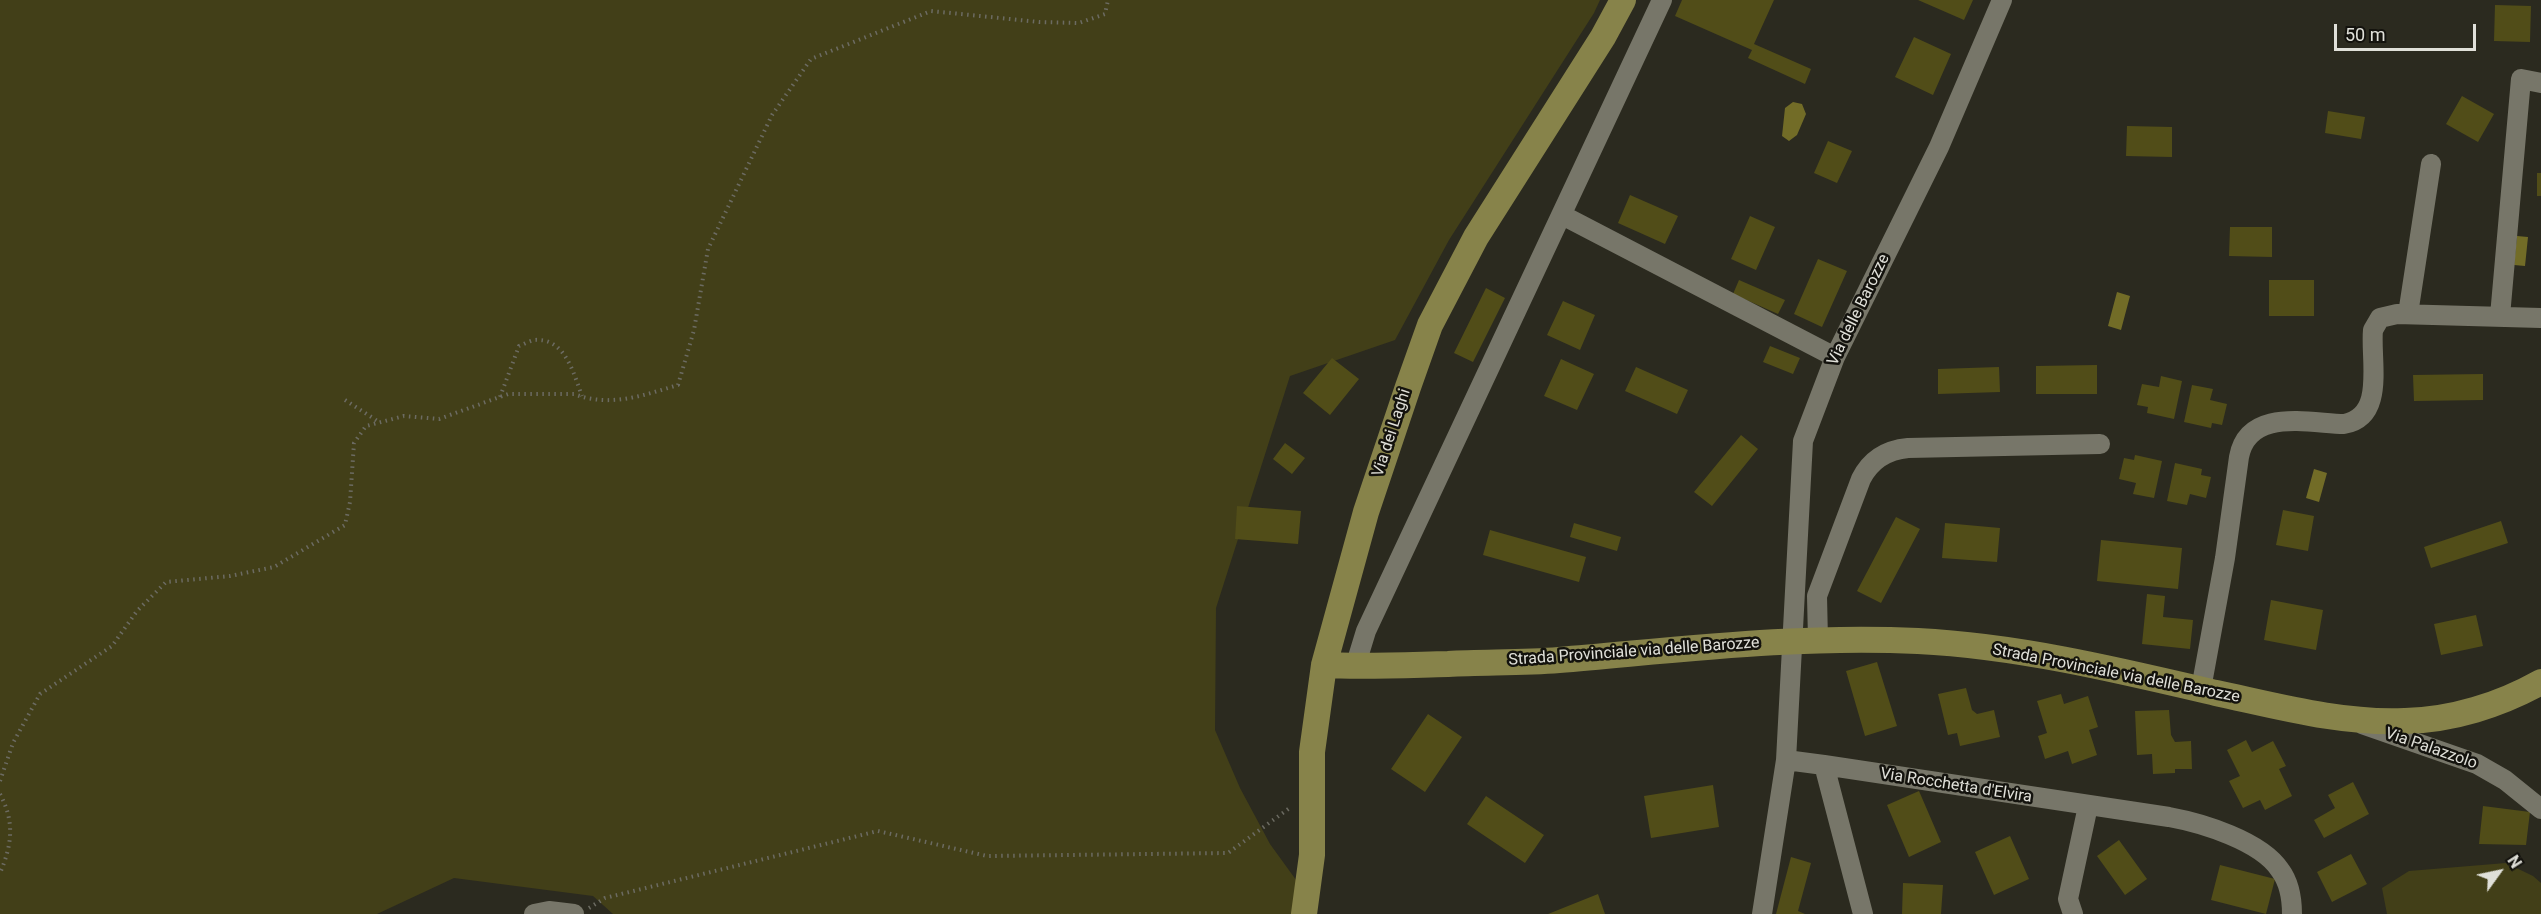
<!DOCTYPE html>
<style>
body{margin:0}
#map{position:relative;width:2541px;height:914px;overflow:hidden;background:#2b2a1f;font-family:Roboto,sans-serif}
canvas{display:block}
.north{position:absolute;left:2469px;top:842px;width:60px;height:60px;-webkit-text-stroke:4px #13120d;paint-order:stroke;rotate:57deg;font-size:16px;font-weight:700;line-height:24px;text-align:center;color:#e0e0d9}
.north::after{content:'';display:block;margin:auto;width:21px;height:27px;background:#e0e0d9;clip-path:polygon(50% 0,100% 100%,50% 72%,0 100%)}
.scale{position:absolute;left:2334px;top:24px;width:142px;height:27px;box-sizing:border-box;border:3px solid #e0e0d9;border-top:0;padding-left:8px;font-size:18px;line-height:21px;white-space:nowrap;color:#e0e0d9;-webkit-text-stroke:4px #13120d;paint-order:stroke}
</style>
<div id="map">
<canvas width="2541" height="914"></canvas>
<div class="north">N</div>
<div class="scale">50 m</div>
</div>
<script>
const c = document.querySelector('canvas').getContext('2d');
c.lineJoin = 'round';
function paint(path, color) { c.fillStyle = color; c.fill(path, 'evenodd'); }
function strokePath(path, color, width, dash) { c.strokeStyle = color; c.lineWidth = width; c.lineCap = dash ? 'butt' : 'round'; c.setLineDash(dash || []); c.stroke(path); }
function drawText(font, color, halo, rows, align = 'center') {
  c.font = font + ' Roboto,sans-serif'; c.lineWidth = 5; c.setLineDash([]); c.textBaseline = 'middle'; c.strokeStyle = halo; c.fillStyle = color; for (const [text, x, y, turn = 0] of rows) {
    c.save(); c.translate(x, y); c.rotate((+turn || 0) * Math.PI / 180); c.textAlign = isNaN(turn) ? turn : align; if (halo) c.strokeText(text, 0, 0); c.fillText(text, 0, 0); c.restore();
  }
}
paint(new Path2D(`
 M0,0H1600L1594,13L1449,240L1395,340L1290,376L1216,608L1215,730L1240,788L1270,844L1299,884L1292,914H613L593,896L454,878L377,914H0Z
 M2506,863L2533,876L2541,883V914H2387L2382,888L2409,871Z`), '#423f18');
paint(new Path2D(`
 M1793,102L1802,104L1806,114L1797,135L1789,141L1782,136L1785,108Z
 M2517,236L2528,237L2525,266L2514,265Z
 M2117,292L2130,296L2121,330L2108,326Z
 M2314,469L2327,473L2319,502L2306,498Z`), '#726c27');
paint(new Path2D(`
 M1682,0H1774L1754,44L1811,69L1805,84L1748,58L1752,50L1675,16Z
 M1918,0H1973L1964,20Z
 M2495,5L2531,6L2530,42L2494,41Z
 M1914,37L1951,54L1933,95L1895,77Z
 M2462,96L2494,114L2478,142L2446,124Z
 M2328,111L2365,117L2361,139L2325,133Z
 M2127,126L2172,127V157L2126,156Z
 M1828,141L1852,151L1837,183L1814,173Z
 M2537,173H2541V196H2537Z
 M1630,195L1678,216L1665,244L1618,223Z
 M1750,216L1775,227L1756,270L1731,259Z
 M2230,227H2272V257L2229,256Z
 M1818,259L1847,271L1822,327L1794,314Z
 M1739,280L1785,300L1778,314L1733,294Z
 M2269,280H2314V316H2269Z
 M1486,288L1505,298L1473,362L1454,353Z
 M1563,301L1595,315L1580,350L1547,335Z
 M1770,346L1800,358L1793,374L1763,362Z
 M1332,358L1359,379L1330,415L1303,393Z
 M1561,359L1594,374L1577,410L1544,396Z
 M2097,365V394H2036V366Z
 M1636,367L1688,390L1677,414L1625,391Z
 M1999,367L2000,392L1938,394V369Z
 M2483,374V400L2414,401L2413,375Z
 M2161,376L2182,381L2174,419L2147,413L2148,407L2137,405L2142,384L2159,387Z
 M2192,385L2213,389L2210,400L2227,404L2222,425L2212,423L2211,428L2184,422Z
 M1741,435L1758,449L1712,506L1694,492Z
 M1285,443L1305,458L1292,474L1273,459Z
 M2135,455L2162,461L2154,498L2133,494L2136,483L2119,479L2124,458L2134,460Z
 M2175,463L2202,469L2201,475L2211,477L2206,498L2190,494L2187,505L2167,501Z
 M1237,506L1301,511L1298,544L1235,539Z
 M2283,510L2314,516L2308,551L2276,545Z
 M1896,517L1920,529L1881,603L1857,591Z
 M2501,521L2508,543L2431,568L2424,547Z
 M1574,523L1621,537L1617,551L1570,537Z
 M1945,523L2000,528L1997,562L1942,558Z
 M1490,530L1586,557L1579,582L1483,555Z
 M2101,540L2182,548L2178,589L2097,581Z
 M2147,594L2165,596L2163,617L2193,620L2190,649L2142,644Z
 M2271,600L2323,610L2316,650L2264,640Z
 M2476,615L2483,646L2441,655L2434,624Z
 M1877,662L1897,726L1865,736L1846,671Z
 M1966,688L1972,710L1977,714L1994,710L2000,737L1960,746L1957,733L1948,735L1938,694Z
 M2061,694L2064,704L2088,696L2098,727L2089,730L2097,755L2072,764L2068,751L2045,759L2038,736L2047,733L2037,701Z
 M2169,710L2171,735L2175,742L2191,741L2192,769H2175V773L2153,774L2152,754L2137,755L2135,711Z
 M1428,714L1462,737L1425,792L1391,769Z
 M2246,740L2252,752L2273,741L2286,766L2279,769L2292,796L2265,810L2260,800L2243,808L2229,781L2240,776L2227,750Z
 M2353,782L2369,814L2324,838L2314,820L2335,808L2328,795Z
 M1713,785L1719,827L1651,838L1644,796Z
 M1919,791L1941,842L1909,857L1887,805Z
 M1486,796L1544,835L1525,863L1467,824Z
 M2483,806L2530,812L2526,845L2479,844Z
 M2010,836L2029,879L1994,895L1975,852Z
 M2119,840L2147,879L2125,895L2097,856Z
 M2351,854L2367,884L2332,902L2317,872Z
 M1791,857L1811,863L1798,911L1805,914H1776Z
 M2220,865L2275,879L2266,914L2211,900Z
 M1903,883L1943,885L1941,914H1902Z
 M1598,894L1605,914H1548Z`), '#514d18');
strokePath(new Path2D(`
 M500,397L519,346C525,344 532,339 538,340C566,340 574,375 582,396
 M345,400L379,422
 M0,781L13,743L40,694L112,646L137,611L166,582L230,576L274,567L345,525L350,502L354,443L366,426L404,416L439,419L508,394H574C610,408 644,395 678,385L694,330L708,249L772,115L811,59L931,11L1039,22L1079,23L1105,14L1108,0
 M0,794C15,822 12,845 0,873
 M589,908L605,898L878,831L987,856L1228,853L1291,807`), '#6c6b62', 4, [1.5, 4.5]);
strokePath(new Path2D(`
 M1562,215L1835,357
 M2408,314L2431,164
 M2500,316L2521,79L2541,83
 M1818,640L1817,596L1861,479C1871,459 1887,450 1908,448L2100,444
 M1355,667L1366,631L1662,0
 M2201,689L2225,558L2239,457C2248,408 2307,423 2344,424C2386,417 2370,360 2373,330L2380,318L2397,314L2541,318
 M2362,724L2477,764L2505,780L2541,809
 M1824,765L2169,817C2202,823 2261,841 2280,870C2289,882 2292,899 2292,914
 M534,914L549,911L574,914
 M1762,914L1786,760
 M1863,914L1824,765L1786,760L1803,441L1835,357L1939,147L2002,0
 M2073,914L2068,899L2088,806`), '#777669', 20);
strokePath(new Path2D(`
 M1324,665C1365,667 1406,665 1448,664C1485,662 1522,663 1559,660C1679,650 1797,635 1918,641C2018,646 2118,670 2216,693C2277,706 2342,724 2405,721C2452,720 2500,705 2541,682
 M1304,914L1312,855V752L1324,665L1366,512L1408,387L1430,325L1476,237L1603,37L1623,0`), '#87834a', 26);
drawText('16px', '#e0e0d9', '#13120d', [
 ["Via delle Barozze",1859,310,-64],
 ["Via dei Laghi",1392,433,-72],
 ["Strada Provinciale via delle Barozze",1634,652,-4],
 ["Strada Provinciale via delle Barozze",2116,674,11],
 ["Via Palazzolo",2431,749,19],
 ["Via Rocchetta d'Elvira",1956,786,9]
]);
</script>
